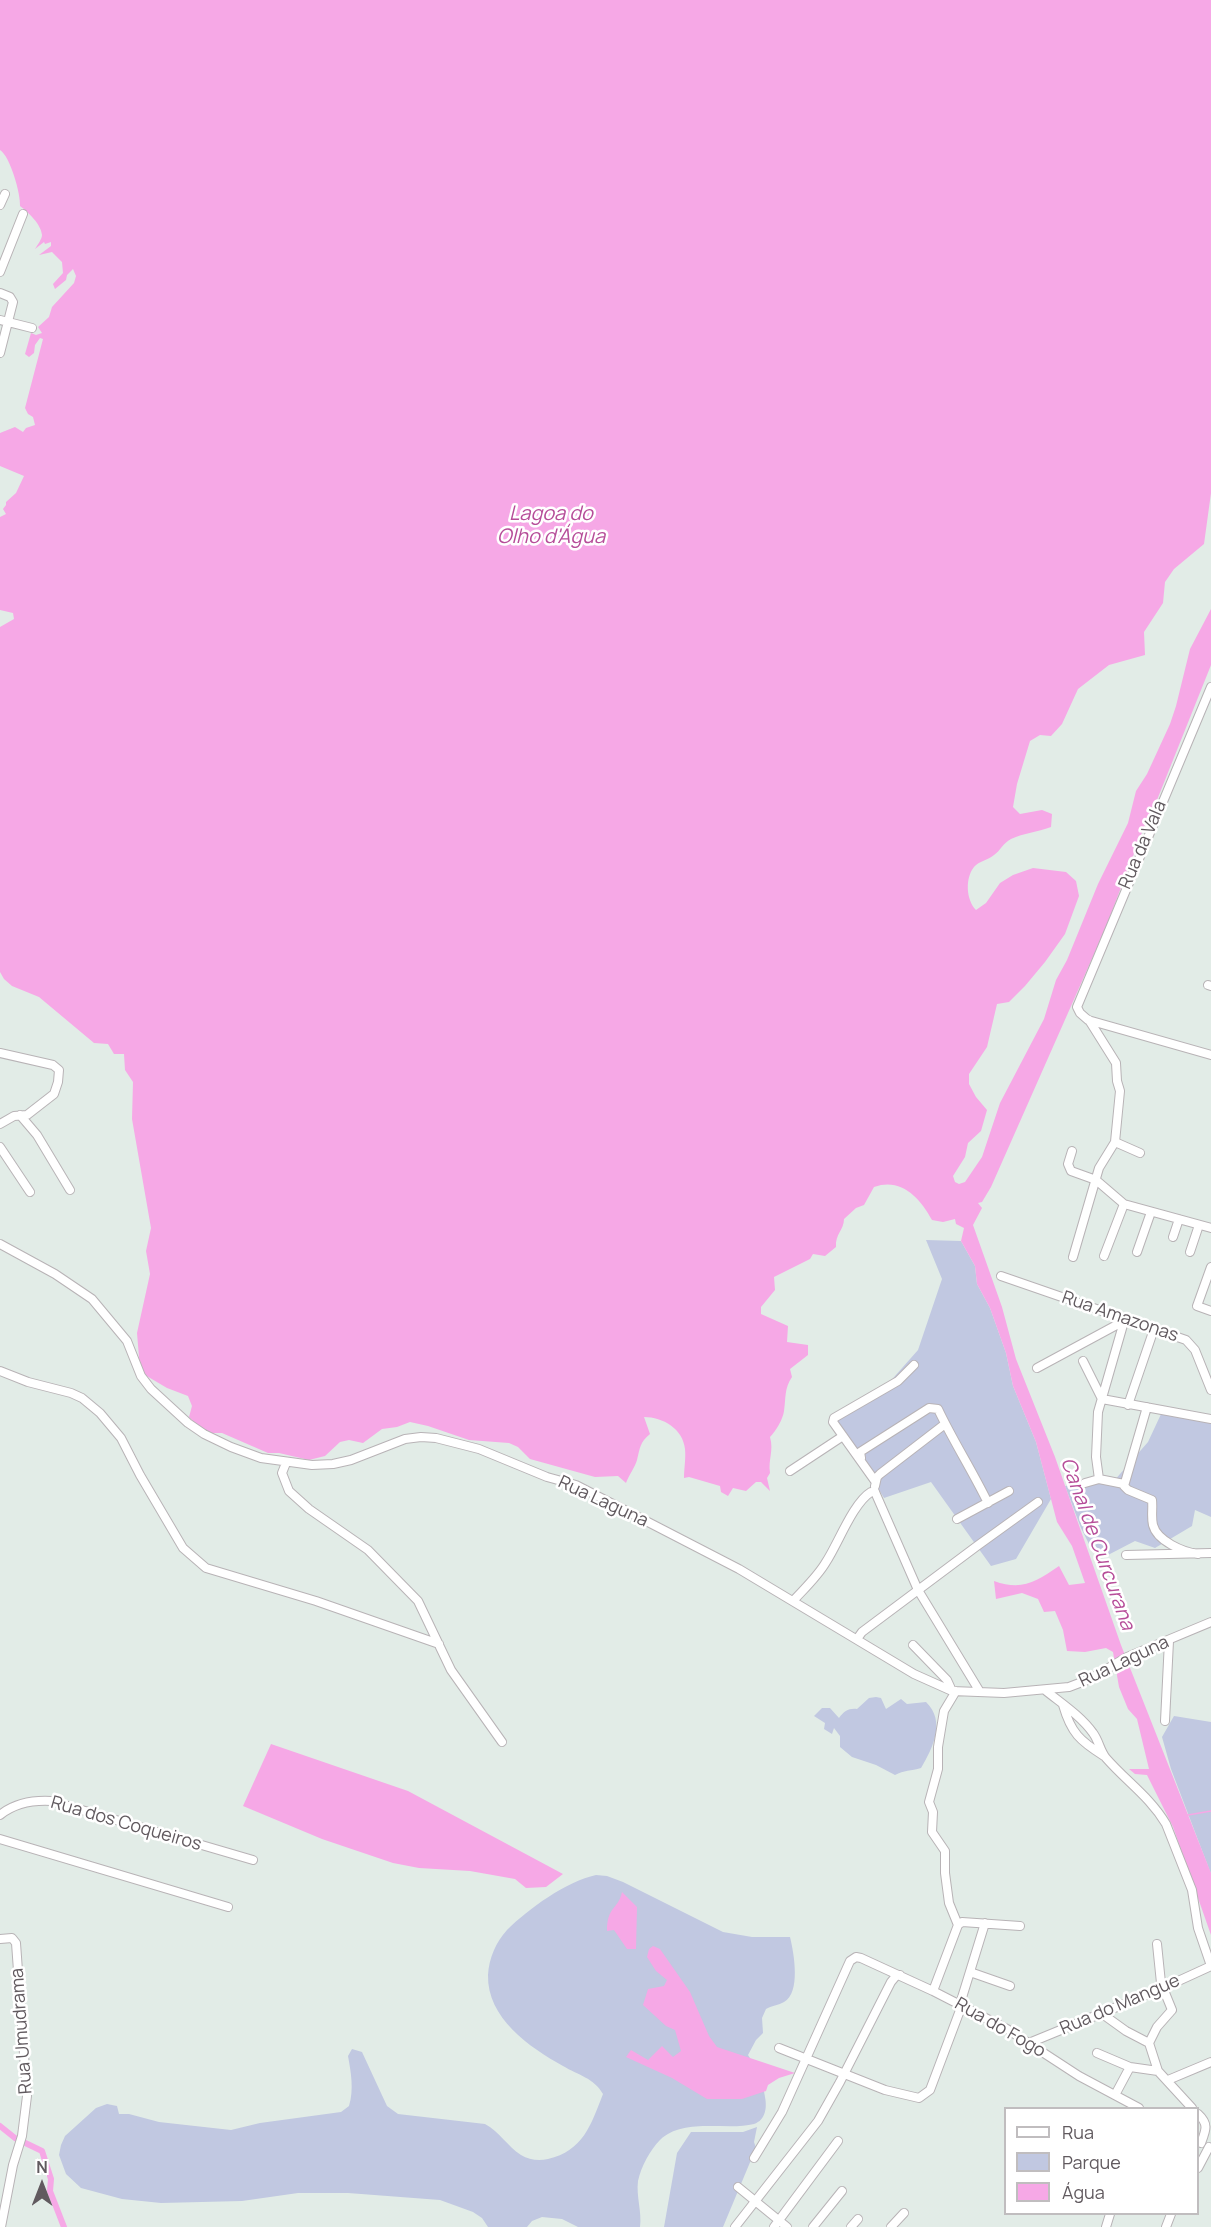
<!DOCTYPE html>
<meta charset="utf-8">
<style>
body{margin:0}
#map{position:relative;width:1211px;height:2227px;overflow:hidden;background:#e2ece7;font-family:Manrope,sans-serif}
canvas{display:block}
.legend{position:absolute;left:1004px;top:2107px;width:195px;height:108px;box-sizing:border-box;background:#fff;border:2px solid #c0bdbf;margin:0;padding:8px 10px;list-style:none;font-size:18px;color:#615a5f}
.legend li{display:flex;align-items:center;gap:12px;height:30px}
.legend b{width:30px;border:2px solid #c0bdbf}
.north{position:absolute;left:12px;top:2155px;width:60px;height:60px;-webkit-text-stroke:4px #fff;paint-order:stroke;rotate:0deg;font-size:16px;font-weight:700;line-height:24px;text-align:center;color:#615a5f}
.north::after{content:'';display:block;margin:auto;width:21px;height:27px;background:#615a5f;clip-path:polygon(50% 0,100% 100%,50% 72%,0 100%)}
</style>
<div id="map">
<canvas width="1211" height="2227"></canvas>
<ul class="legend">
<li><b style="height:8px;background:#fff"></b>Rua</li>
<li><b style="height:16px;background:#c1c8e1"></b>Parque</li>
<li><b style="height:16px;background:#f6a8e6"></b>Água</li>
</ul>
<div class="north">N</div>
</div>
<script>
const c = document.querySelector('canvas').getContext('2d');
c.lineJoin = 'round';
function paint(path, color) { c.fillStyle = color; c.fill(path, 'evenodd'); }
function strokePath(path, color, width, dash) { c.strokeStyle = color; c.lineWidth = width; c.lineCap = dash ? 'butt' : 'round'; c.setLineDash(dash || []); c.stroke(path); }
function drawText(font, color, halo, rows, align = 'center') {
  c.font = font + ' Manrope,sans-serif'; c.lineWidth = 5; c.setLineDash([]); c.textBaseline = 'middle'; c.strokeStyle = halo; c.fillStyle = color; for (const [text, x, y, turn = 0] of rows) {
    c.save(); c.translate(x, y); c.rotate((+turn || 0) * Math.PI / 180); c.textAlign = isNaN(turn) ? turn : align; if (halo) c.strokeText(text, 0, 0); c.fillText(text, 0, 0); c.restore();
  }
}
paint(new Path2D(`
 M926,1240L961,1241L975,1266L977,1284L990,1308L1006,1353L1013,1386L1036,1442L1051,1499L1016,1559L991,1566L931,1482L884,1498L834,1416L887,1385L918,1350L942,1279Z
 M1162,1412L1211,1421V1517L1195,1510L1192,1526L1155,1548L1135,1541L1108,1555L1092,1550L1081,1528L1065,1486L1113,1482L1148,1442Z
 M876,1697L881,1698L886,1709L901,1699L907,1704L926,1702C946,1721 933,1748 921,1768C911,1771 904,1770 895,1775L876,1765L852,1757L840,1747V1736L834,1728L832,1734L824,1729L825,1723L814,1716L822,1708H830L839,1718C844,1711 849,1708 857,1709L869,1698Z
 M1174,1716L1211,1722V1874L1171,1769L1162,1737Z
 M596,1875L607,1876L623,1882L723,1932L752,1937H790C794,1953 801,1993 784,2002C779,2005 771,2006 766,2009L762,2018L763,2033L756,2040L748,2055C757,2068 763,2082 765,2097C767,2107 766,2120 754,2124C728,2131 683,2117 660,2140C650,2150 641,2167 638,2181C636,2196 642,2212 640,2227H578L562,2219L542,2217L532,2221L527,2227H488L482,2218L473,2212L440,2200L348,2193H298L242,2201L161,2203L122,2199L81,2188L66,2174L59,2155L61,2145L65,2136L96,2108L107,2104L117,2106L119,2114H129L159,2122L231,2130L260,2123L341,2112L349,2106C354,2089 351,2073 348,2056L352,2049L362,2052L387,2106L398,2114L485,2124C500,2132 507,2146 521,2155C529,2160 539,2161 548,2159C583,2151 591,2125 603,2094C594,2078 578,2075 563,2066C529,2047 487,2018 488,1975C489,1958 496,1942 507,1930C528,1909 567,1881 596,1875Z
 M757,2127L754,2142L756,2148L723,2227H664L677,2153L691,2132H743Z`), '#c1c8e1');
paint(new Path2D(`
 M0,0H1211V493L1204,544L1174,569L1165,582L1163,603L1144,632L1145,655L1109,665L1078,689L1062,724L1051,736L1040,735L1030,741L1017,784L1013,807L1020,814L1042,810L1052,814L1051,827C1037,832 1024,833 1011,839C1003,843 1000,851 994,855C988,860 979,861 974,867C965,878 966,900 976,910L986,903L1000,883L1013,875L1033,868L1066,872L1076,881L1079,896L1065,934L1045,962L1025,986L1009,1002L997,1004L987,1047L969,1074V1084L976,1097L987,1110L981,1131L968,1143L965,1157L953,1176L955,1182L959,1184L965,1182L982,1157L1000,1103L1044,1019L1056,980L1067,960L1098,884L1128,823L1136,791L1147,774L1170,724L1176,706L1190,649L1211,609V665L1157,800L1159,805L1146,822L1106,927L991,1187L982,1202L978,1203L982,1208L973,1225L1002,1307L1016,1359L1055,1457L1121,1645L1211,1873V1935L1173,1827L1147,1775L1135,1774L1129,1769H1149L1137,1719L1128,1709L1119,1687L1113,1652L1106,1648L1085,1652L1067,1651L1063,1630L1055,1611L1044,1612L1038,1599L1022,1593L996,1599L994,1581C1022,1591 1036,1582 1059,1566L1069,1585L1085,1583L1072,1546L1057,1522L1036,1442L1013,1386L1006,1353L990,1308L977,1284L975,1266L961,1241L964,1228L956,1224L955,1219L943,1222L932,1220C920,1198 901,1177 874,1187L864,1205L856,1208L844,1219C844,1230 835,1234 836,1247L825,1256L813,1254L810,1259L774,1277L775,1290L761,1307V1314L788,1326L787,1342L808,1345V1355L790,1369L792,1377C784,1389 786,1398 784,1411C783,1419 776,1431 770,1437C774,1451 768,1459 770,1473L767,1478L770,1491L761,1482H756L746,1491L733,1488L728,1496L721,1492L720,1486L689,1477L684,1478C684,1469 686,1458 685,1449C683,1429 663,1417 644,1417L650,1434C640,1442 640,1448 637,1460C635,1467 629,1475 626,1483L618,1476L595,1477L530,1459L518,1447L509,1443L469,1440L428,1426L410,1422L397,1427L382,1429L363,1443L349,1440L340,1442L325,1456L309,1460L279,1453H268L222,1433H211L201,1430L189,1417L192,1406L188,1396L167,1388L145,1375L140,1369L137,1333L150,1274L146,1251L151,1228L132,1119L133,1082L125,1070L124,1054H114L108,1044L94,1043L39,997L12,986L4,979L0,972V627L14,619L13,613L0,610V517L6,514L3,509L6,505V502L16,493L24,476L0,466V433L15,427L23,432L26,428L35,425L33,417L28,414L25,408L43,339L40,338L35,345L34,353L29,357L25,354L31,333L36,335L42,333L38,327L49,317L52,307L74,283L76,276L73,269L67,275L66,280L55,289L53,284L63,273L62,262L52,252L39,255L51,246V242L45,244L44,242L35,249C38,244 42,239 42,235C41,224 28,212 20,206C21,194 10,156 0,150Z
 M271,1744L408,1791L563,1874L546,1887L526,1888L515,1879L470,1871L419,1868L393,1863L322,1839L243,1806Z
 M622,1892L637,1907L636,1949H627L614,1930L607,1931C607,1906 618,1910 622,1892Z
 M653,1946L660,1949L690,1992L709,2036L717,2047L795,2073L779,2078L768,2085L766,2091L742,2099H707L672,2078L626,2057L631,2050L648,2060L662,2046L673,2057L681,2051L675,2030L666,2026L643,2005L648,1989L664,1986L667,1980L656,1971L647,1957L649,1949Z`), '#f6a8e6');
strokePath(new Path2D(`
 M1188,1815L1211,1811`), '#f6a8e6', 1.5);
strokePath(new Path2D(`
 M0,2126L15,2138L42,2151L51,2179L50,2191L64,2227`), '#f6a8e6', 6);
const minor = new Path2D(`
 M0,205L5,194
 M0,272L23,214
 M0,293L10,297L13,302L0,353
 M0,320L32,328
 M1211,687L1077,1007L1080,1013L1088,1020L1211,1055
 M1208,985L1211,986
 M0,1053L53,1065L59,1070L58,1082L54,1094L27,1115L14,1116L0,1124
 M20,1115L37,1135L70,1190
 M1115,1142L1140,1153
 M0,1147L30,1192
 M1072,1151L1068,1164L1071,1171L1096,1180L1124,1204L1211,1228
 M1173,1237L1179,1219
 M0,1244L55,1274L92,1299L127,1341L141,1376L151,1389L188,1423L204,1434L231,1447L261,1458L312,1465L333,1464L351,1460L405,1439L421,1437L436,1438L479,1449L547,1477L576,1485L646,1521L739,1569L914,1674L952,1691L1004,1693L1069,1687L1090,1679L1127,1657L1211,1622
 M1137,1252L1151,1212
 M1190,1252L1199,1225
 M1104,1256L1124,1204
 M1073,1257L1099,1168L1115,1142L1120,1091L1117,1081L1116,1063L1089,1020
 M1211,1267L1197,1306L1211,1311
 M1001,1276L1186,1340L1195,1350L1211,1390
 M1083,1361L1102,1399L1211,1419
 M1037,1368L1124,1321
 M0,1371L28,1382L71,1393L82,1398L100,1413L121,1438L140,1475L183,1548L206,1568L316,1601L439,1644
 M1128,1405L1154,1329
 M1147,1407L1124,1486L1128,1490L1152,1500C1153,1508 1151,1517 1153,1525C1157,1541 1183,1552 1198,1554
 M861,1458L860,1452L929,1408L938,1409C953,1441 972,1470 988,1503
 M286,1463L282,1473L289,1491L309,1509L368,1550L418,1601L451,1670L502,1742
 M790,1471L843,1436
 M1099,1479L1096,1457L1098,1412L1125,1318
 M875,1481L833,1422L834,1418L898,1381L914,1365
 M1085,1483L1099,1479L1124,1484
 M875,1486L877,1477L880,1474L945,1424
 M875,1492L918,1590L980,1692
 M957,1519L1009,1491
 M1126,1555L1211,1553
 M793,1601C804,1589 818,1576 826,1562C838,1544 853,1503 871,1492H875
 M857,1639L862,1632L977,1546L1038,1502
 M913,1645L947,1680L952,1691
 M1045,1690C1061,1703 1081,1716 1093,1733C1099,1741 1100,1751 1106,1758C1126,1781 1150,1797 1166,1824L1192,1890L1198,1928L1211,1966
 M956,1691L944,1711L938,1747V1769L929,1802L933,1812L932,1832L945,1851V1873L949,1903L958,1925
 M1063,1705C1071,1733 1080,1741 1104,1756
 M1165,1721L1169,1641
 M0,1815C15,1803 32,1800 51,1801L253,1860
 M0,1839L228,1907
 M958,1925L962,1922L1020,1926
 M0,1939L12,1938L16,1943L27,2096L22,2136L13,2165L1,2227
 M970,1972L1010,1986
 M933,1991L958,1925
 M960,2004L985,1923
 M1101,2013L1126,2031L1149,2043L1158,2071L1192,2108
 M1029,2043L1163,1988L1211,1966
 M1149,2043L1157,2027L1172,2010L1161,1983L1157,1944
 M779,2048L885,2090L919,2098L930,2090L962,2005
 M1097,2053L1130,2067
 M1168,2080L1211,2062
 M1115,2095L1130,2067L1158,2071
 M1198,2114C1209,2124 1206,2130 1201,2143
 M754,2158L782,2112L850,1961L856,1957L861,1958L933,1991L1007,2029L1079,2076L1139,2108
 M1198,2168L1209,2147
 M738,2187L787,2227
 M735,2227L818,2121L840,2082L891,1982L896,1976L900,1975
 M774,2227L838,2141
 M813,2227L842,2191
 M851,2227L858,2219
 M891,2227L904,2213
 M1106,2227L1110,2214
 M1166,2227L1171,2214`);
strokePath(minor, '#b8b3b6', 10);
strokePath(minor, '#fff', 8);
drawText('18px', '#615a5f', '#fff', [
 ["Rua da Vala",1143,845,-67],
 ["Rua Amazonas",1120,1317,19],
 ["Rua Laguna",603,1502,25],
 ["Rua Laguna",1124,1662,-25],
 ["Rua dos Coqueiros",126,1824,16],
 ["Rua do Mangue",1120,2005,-23],
 ["Rua do Fogo",1000,2028,30],
 ["Rua Umudrama",22,2031,-94]
]);
drawText('italic 20px', '#b64d99', '#fff', [
 ["Lagoa do",551,514],
 ["Olho d'Água",551,537],
 ["Canal de Curcurana",1097,1544,70]
]);
</script>
